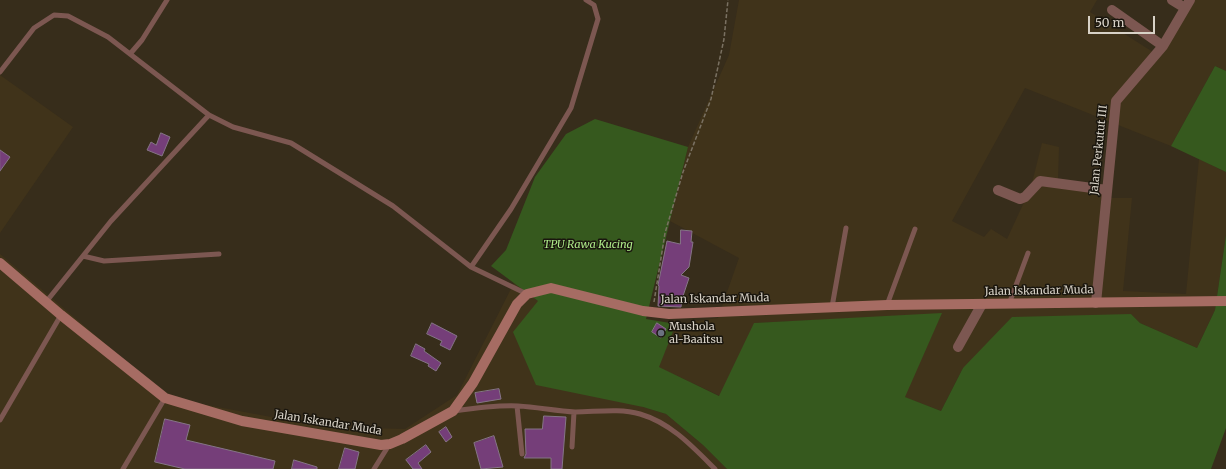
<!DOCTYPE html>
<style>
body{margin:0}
#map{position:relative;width:1226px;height:469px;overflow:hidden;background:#372d1b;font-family:Merriweather,serif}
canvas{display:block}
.scale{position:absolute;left:1088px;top:16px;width:67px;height:18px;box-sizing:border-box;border:2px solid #d8d2c7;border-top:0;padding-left:5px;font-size:12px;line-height:14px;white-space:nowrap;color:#d8d2c7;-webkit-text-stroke:3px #1a160e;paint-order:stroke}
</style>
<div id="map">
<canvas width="1226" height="469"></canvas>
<div class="scale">50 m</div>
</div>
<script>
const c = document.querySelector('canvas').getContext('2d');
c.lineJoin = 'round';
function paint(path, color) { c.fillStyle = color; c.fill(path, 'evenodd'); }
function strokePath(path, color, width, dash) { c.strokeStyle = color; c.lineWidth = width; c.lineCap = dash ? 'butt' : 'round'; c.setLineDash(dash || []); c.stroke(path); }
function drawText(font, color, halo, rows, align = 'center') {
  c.font = font + ' Merriweather,serif'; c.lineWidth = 3; c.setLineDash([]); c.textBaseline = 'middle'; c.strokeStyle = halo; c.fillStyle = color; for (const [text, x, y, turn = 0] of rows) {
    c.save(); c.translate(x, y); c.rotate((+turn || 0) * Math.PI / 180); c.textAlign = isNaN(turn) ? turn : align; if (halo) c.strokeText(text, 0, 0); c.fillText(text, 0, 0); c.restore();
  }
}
paint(new Path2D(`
 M739,0H1097L1090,12L1156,54L1192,0H1226V71L1215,66L1171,146L1025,88L952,221L984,237L991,229L1007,239L1031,187L1042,143L1059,147L1058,180L1108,188L1110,198H1132L1123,291L1186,294L1199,159L1226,172V235L1215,310L1197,348L1140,323L1131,314L963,368L941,411L904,397L941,314L755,323L720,396L658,367L676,324L718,318L739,258L670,221L688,147L729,55Z
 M0,75L73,127L0,233Z
 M0,254L169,398L325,427L405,429L457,395L514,283L538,301L643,407L666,414L703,445L727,469H0Z`), '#40331a');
paint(new Path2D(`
 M1215,66L1226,71V172L1171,146Z
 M595,119L688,147L646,319L676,324L659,367L719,396L754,323L942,313L905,397L941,411L963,368L1012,317L1131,314L1140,323L1197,348L1215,310L1226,235V428L1211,469H727L703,445L666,414L643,407L536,385L513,332L538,301L491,266L506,250L535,177L566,134Z`), '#36591e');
const building = new Path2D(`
 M161,133L170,137L162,156L147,150L151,142L156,145Z
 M0,150L10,157L0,171Z
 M681,230L692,231L691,242H693L689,267L681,275L689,278L682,299L681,307L658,306L659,286L658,285L667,241L680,244Z
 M432,323L457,336L450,350L440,345L442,341L427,334Z
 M657,323L666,329L661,338L652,332Z
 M416,344L425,349L424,351L441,363L436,371L428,366L429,364L411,356Z
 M499,389L501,399L477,403L475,393Z
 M544,416L566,417L562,469H551V458H524L526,454L525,429H542Z
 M165,419L190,425L186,440L275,461L273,469H185L155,462Z
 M446,427L452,437L446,442L439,432Z
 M494,436L503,467L481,469L474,443Z
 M426,445L431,452L418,463L422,469H413L406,460Z
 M345,448L359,452L355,469H339Z
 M294,460L317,467V469H292Z`);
paint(building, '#753e79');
strokePath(building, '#857586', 1);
strokePath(new Path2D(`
 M654,302L665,233L683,172L711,99L724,39L728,0`), '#7a7162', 1.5, [4, 2]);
strokePath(new Path2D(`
 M130,54L142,40L167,0
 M0,72L34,28L54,15L68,16L108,37L209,115L233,127L291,143L393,206L471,267L527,294
 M83,256L104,261L219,254
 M471,267L511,209L571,108L598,19L594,5L586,0
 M46,302L111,221L209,115
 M1009,304L1028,253
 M887,305L915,229
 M832,307L846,228
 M517,406L522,454
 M454,411C475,408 496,405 518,406C537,407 556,411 575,412C596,412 619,408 640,414C671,423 693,447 715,469
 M0,420L61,315
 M572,447L574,412
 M123,469L165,398
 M374,469L389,445`), '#7c5751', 5);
strokePath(new Path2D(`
 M1172,0L1185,8
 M1112,10L1163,46
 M998,190L1020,199L1025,197L1040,181L1107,190
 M1096,303L1116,101L1163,46L1190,0
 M958,347L982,304`), '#7c5751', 10);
strokePath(new Path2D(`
 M0,263L61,315L165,398L242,421L381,445L390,444L402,439L453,411L473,383L517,304L527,294L551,288L643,311L669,314L887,305L1226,301`), '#a66c63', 10);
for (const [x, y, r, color] of [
 [661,333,4,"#6b7280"]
]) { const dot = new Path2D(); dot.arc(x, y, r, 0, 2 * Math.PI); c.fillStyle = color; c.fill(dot); strokePath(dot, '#1a160e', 1.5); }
drawText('11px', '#d8d2c7', '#1a160e', [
 ["Jalan Perkutut III",1099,150,-84],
 ["Jalan Iskandar Muda",1039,291,-1],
 ["Jalan Iskandar Muda",715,299,-1],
 ["Jalan Iskandar Muda",328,423,9]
]);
drawText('italic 11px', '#aeeb89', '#1a160e', [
 ["TPU Rawa Kucing",588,245]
]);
drawText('11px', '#d8d2c7', '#1a160e', [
 ["Mushola",669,327],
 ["al-Baaitsu",669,340]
], 'left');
</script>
